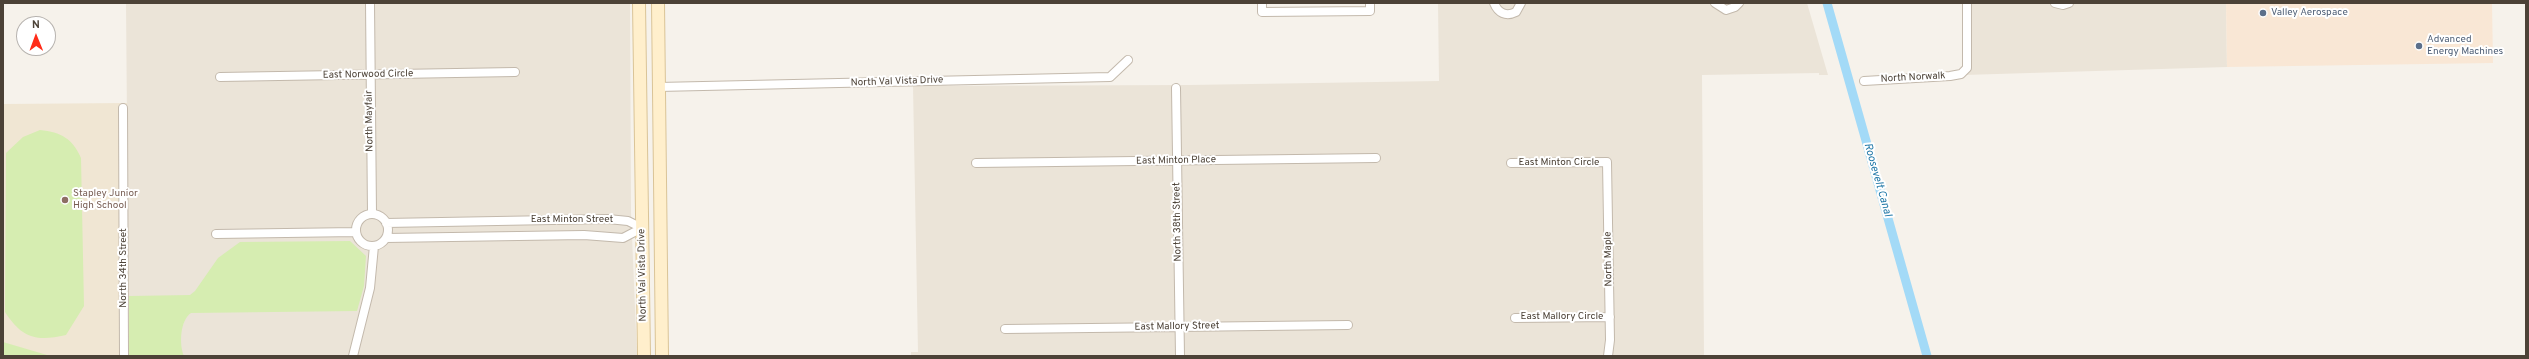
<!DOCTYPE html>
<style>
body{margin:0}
#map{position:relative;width:2529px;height:359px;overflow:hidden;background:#f6f2eb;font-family:Overpass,sans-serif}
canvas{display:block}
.frame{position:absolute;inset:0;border:4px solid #4c4237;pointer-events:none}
.north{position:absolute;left:16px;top:16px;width:40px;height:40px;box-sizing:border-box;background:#fff;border:1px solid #b7b3af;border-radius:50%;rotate:359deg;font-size:11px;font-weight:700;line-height:16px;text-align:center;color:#4c4237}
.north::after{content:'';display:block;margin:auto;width:14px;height:18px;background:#ff2c19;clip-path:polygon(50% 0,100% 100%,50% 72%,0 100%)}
</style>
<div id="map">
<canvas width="2529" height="359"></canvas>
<div class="frame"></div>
<div class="north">N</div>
</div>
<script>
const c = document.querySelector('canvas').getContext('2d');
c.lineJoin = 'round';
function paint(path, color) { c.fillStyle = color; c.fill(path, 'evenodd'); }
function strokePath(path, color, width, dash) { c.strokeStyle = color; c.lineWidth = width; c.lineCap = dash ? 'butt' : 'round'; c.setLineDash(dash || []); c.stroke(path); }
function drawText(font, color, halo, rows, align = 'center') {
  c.font = font + ' Overpass,sans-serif'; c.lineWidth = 4; c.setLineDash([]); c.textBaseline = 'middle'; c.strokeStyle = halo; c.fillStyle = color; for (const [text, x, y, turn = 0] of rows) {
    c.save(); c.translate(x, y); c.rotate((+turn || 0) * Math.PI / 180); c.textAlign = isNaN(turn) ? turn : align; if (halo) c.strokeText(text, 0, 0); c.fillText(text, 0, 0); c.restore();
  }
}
paint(new Path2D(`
 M126,3H630L631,212L637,356H129Z
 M1438,3H1807L1828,75H1819V73L1702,75L1704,356H911V352H918L913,86L1189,85L1439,81Z
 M1963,3H2226L2227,67L1964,75Z`), '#ebe4d8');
paint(new Path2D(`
 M2226,3H2492L2493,63L2227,67Z`), '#f9e7d5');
paint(new Path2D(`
 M127,103L129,356H3V104Z`), '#f0e6d3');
paint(new Path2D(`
 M40,130C61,132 73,139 81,158L84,306L66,335C36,342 22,338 5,312L6,153L23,137Z
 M350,241L366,256L364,286L357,311L191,313C180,320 179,345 184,356H129V296L190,295L195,291L218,258L240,242Z
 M3,342L47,355L48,356H3Z`), '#d6edb1');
strokePath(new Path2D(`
 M1827,3L1927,356`), '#a3daf7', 9);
const minor = new Path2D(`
 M370,3L372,214
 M1262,3V12L1370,11V3
 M1494,3C1498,13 1506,17 1516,12L1521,3
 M1715,3L1726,10L1735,7L1739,3
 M2055,3L2063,5L2069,3
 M220,77L515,72
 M1864,81L1950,76L1961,74L1967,68V3
 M658,87L1110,77L1128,60
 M1176,88L1180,356
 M123,108L124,356
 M976,163L1376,158
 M1511,163L1607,162L1610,340L1608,356
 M356 230a16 16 0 1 1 32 0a16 16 0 1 1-32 0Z
 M386,223L608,219L628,221L642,228
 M216,234L356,232
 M386,238L584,235L623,238L642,228
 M1515,318L1610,317
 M1005,329L1348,325
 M353,356L370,288L374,246`);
const secondary = new Path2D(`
 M639,3L644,356
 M658,3L662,356`);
strokePath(minor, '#c3b9ac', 10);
strokePath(secondary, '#dac497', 14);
strokePath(minor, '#fff', 8);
strokePath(secondary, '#ffefcc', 12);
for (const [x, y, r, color] of [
 [2263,13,4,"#5c6f8a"],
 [2419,46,4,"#5c6f8a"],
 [65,200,4,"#8d6e63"]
]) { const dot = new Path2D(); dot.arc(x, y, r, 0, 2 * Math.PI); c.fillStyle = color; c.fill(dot); strokePath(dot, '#fff', 1.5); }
drawText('10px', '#4e5e75', '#fff', [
 ["Valley Aerospace",2271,13],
 ["Advanced",2427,40],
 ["Energy Machines",2427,52]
], 'left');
drawText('10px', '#4c4237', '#fff', [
 ["East Norwood Circle",368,75,-1],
 ["North Norwalk",1913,78,-3],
 ["North Val Vista Drive",897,82,-2],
 ["North Mayfair",370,121,-91],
 ["East Minton Place",1176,161,-1],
 ["East Minton Circle",1559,163],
 ["East Minton Street",572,220],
 ["North 38th Street",1178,222,-91],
 ["North Maple",1609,259,-91],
 ["North 34th Street",124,268,-90],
 ["North Val Vista Drive",643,275,-91],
 ["East Mallory Circle",1562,317],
 ["East Mallory Street",1177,327,-1]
]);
drawText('10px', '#785e54', '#fff', [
 ["Stapley Junior",73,194],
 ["High School",73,206]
], 'left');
drawText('italic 11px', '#2279a8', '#fff', [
 ["Roosevelt Canal",1877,180,74]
]);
</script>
